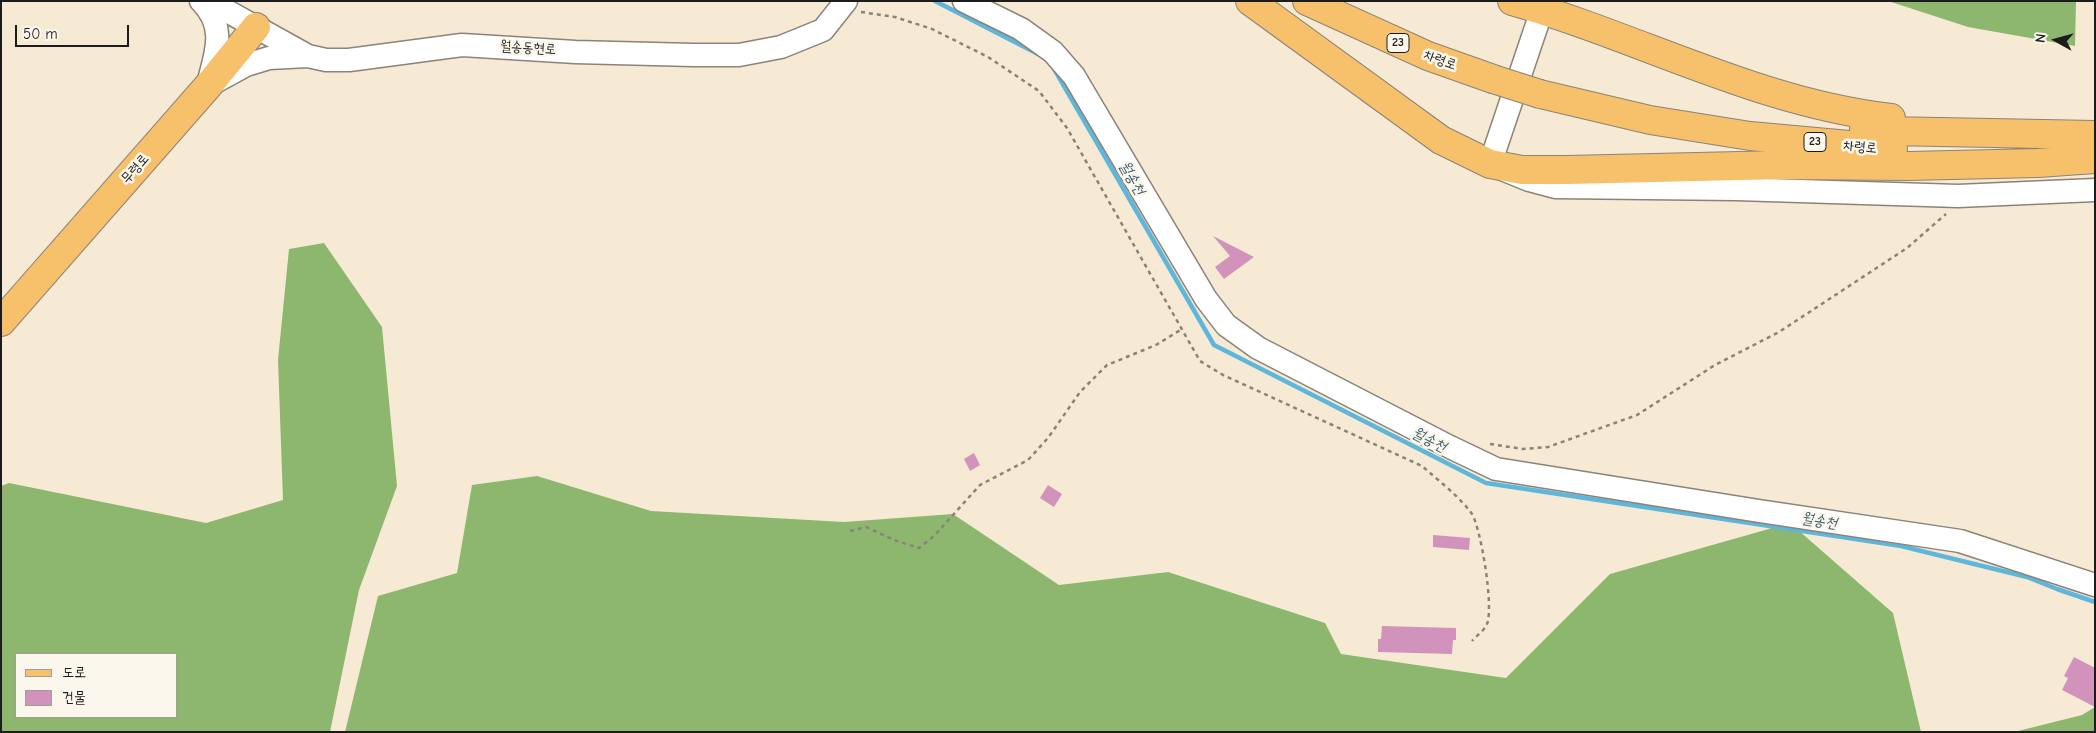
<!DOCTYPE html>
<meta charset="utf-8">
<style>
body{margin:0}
#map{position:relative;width:2096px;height:733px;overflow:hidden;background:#f7ead5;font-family:"Comic Neue","Poor Story",sans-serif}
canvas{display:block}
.frame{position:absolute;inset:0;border:2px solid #1c1c1c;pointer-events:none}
.legend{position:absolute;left:15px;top:653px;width:162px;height:65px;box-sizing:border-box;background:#fbf7ec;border:1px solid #a29f99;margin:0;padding:6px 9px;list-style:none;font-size:15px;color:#1c1c1c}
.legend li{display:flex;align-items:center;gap:10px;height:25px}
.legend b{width:25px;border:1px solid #a29f99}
.north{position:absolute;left:2031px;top:15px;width:50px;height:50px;-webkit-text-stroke:4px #fbf7ec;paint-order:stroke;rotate:277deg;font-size:14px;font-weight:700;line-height:20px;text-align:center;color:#1c1c1c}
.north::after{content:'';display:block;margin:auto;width:18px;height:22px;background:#1c1c1c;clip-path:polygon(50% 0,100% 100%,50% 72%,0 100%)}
.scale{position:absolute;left:15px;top:25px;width:114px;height:22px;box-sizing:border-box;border:2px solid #1c1c1c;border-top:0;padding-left:6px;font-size:15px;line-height:18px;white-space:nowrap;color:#1c1c1c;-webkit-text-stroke:4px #fbf7ec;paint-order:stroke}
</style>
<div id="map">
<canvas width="2096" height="733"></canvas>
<div class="frame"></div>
<ul class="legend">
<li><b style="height:6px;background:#f7c06b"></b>도로</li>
<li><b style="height:14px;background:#d193bb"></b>건물</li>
</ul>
<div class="north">N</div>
<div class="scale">50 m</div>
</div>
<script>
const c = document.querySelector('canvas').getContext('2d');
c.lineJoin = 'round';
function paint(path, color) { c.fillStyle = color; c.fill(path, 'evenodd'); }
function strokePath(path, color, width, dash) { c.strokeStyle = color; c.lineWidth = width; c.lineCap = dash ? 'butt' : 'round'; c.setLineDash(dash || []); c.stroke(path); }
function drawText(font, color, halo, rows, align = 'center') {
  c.font = font + ' "Comic Neue","Poor Story",sans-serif'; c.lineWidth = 5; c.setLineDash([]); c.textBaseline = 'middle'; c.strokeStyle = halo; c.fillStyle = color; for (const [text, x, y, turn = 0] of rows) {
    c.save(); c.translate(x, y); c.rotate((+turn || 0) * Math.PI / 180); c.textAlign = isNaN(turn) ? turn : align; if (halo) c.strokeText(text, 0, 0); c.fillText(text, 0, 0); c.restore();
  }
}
paint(new Path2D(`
 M1888,1H2076L2075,46L1968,27Z
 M324,243L382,327L397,486L359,590L330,732H1V486L9,483L206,523L283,500L278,360L289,249ZM16,654H176V717H16Z
 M537,476L651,511L844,522L953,514L1059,585L1168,572L1325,623L1341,654L1506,678L1610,574L1790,523L1893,613L1921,732H345L378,596L457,573L472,485Z
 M2095,707V732H2014L2082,715Z`), '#8db76e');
strokePath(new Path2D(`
 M935,1L1038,54
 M1053,67L1214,345L1486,483L1901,546L2027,577L2057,589L2095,602`), '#5eb7db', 4.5);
paint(new Path2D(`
 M1213,236L1254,257L1224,279L1215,267L1230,256Z
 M974,453L980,465L970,471L964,459Z
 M1048,485L1062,494L1054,507L1040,498Z
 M1433,535L1470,538L1469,550L1433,547Z
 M1382,626L1456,628V640H1453L1452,654L1378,652V639H1381Z
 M2074,657L2095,668V707L2062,690L2068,678L2064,676Z`), '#d193bb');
const minor = new Path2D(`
 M201,1C227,27 216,53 208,84
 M209,1L308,56L326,60H349L462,45L575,52L693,55H739L781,47L823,30L846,1
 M964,1L1021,29L1053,52L1074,76L1206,299L1226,325L1258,348L1450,447L1496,469L1759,511L1960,541L2095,585
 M1545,1L1490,164L1529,180L1555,187L1736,189L1958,196L2095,190
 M213,83L246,65L269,58L308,56`);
const major = new Path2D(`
 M1,322L208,86L256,27`);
const highway = new Path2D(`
 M1250,1L1441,140L1490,164L1522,170H1567L1783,165L1909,166L2038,163L2095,159
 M1307,1L1428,56L1493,79
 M1512,1C1639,37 1758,103 1891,118
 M1540,94L1650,120L1750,136L1893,149
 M1864,129L1887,131L2095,135`);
strokePath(minor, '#8a8378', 25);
strokePath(major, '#8a8378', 30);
strokePath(highway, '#8a8378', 30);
strokePath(new Path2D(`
 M861,12L895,17L932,29L988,57L1039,91L1067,128L1200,361L1223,375L1422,466C1439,481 1459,496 1472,514C1481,529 1494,607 1487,624C1485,630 1476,636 1472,641
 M1490,444L1523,449L1548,447L1637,415L1715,365L1779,332L1907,248L1946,214
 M850,531L866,527L894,540L919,548L934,536L980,485L1028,460L1048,438L1080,392L1107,365L1156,345L1182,329`), '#8a8378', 2.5, [4, 4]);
strokePath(minor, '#fff', 22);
strokePath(major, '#f7c06b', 28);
strokePath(highway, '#f7c06b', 28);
const highwayBridge = new Path2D(`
 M1493,79L1540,94`);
strokePath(highwayBridge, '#8a8378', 30, []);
strokePath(highwayBridge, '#f7c06b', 28);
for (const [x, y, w] of [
 [1398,43,22],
 [1815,142,22]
]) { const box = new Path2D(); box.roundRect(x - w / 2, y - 9.5, w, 19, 4); c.fillStyle = '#fbf7ec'; c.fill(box); strokePath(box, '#1c1c1c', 1); }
drawText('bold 12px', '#1c1c1c', null, [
 ["23",1398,43],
 ["23",1815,142]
]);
drawText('14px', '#1c1c1c', '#fbf7ec', [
 ["월송동현로",528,48,4],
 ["차령로",1440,60,20],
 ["차령로",1860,147,5],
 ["무령로",135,169,-49]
]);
drawText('italic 15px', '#365a68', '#fbf7ec', [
 ["월송천",1132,178,60],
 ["월송천",1429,440,27],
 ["월송천",1819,521,9]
]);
</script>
